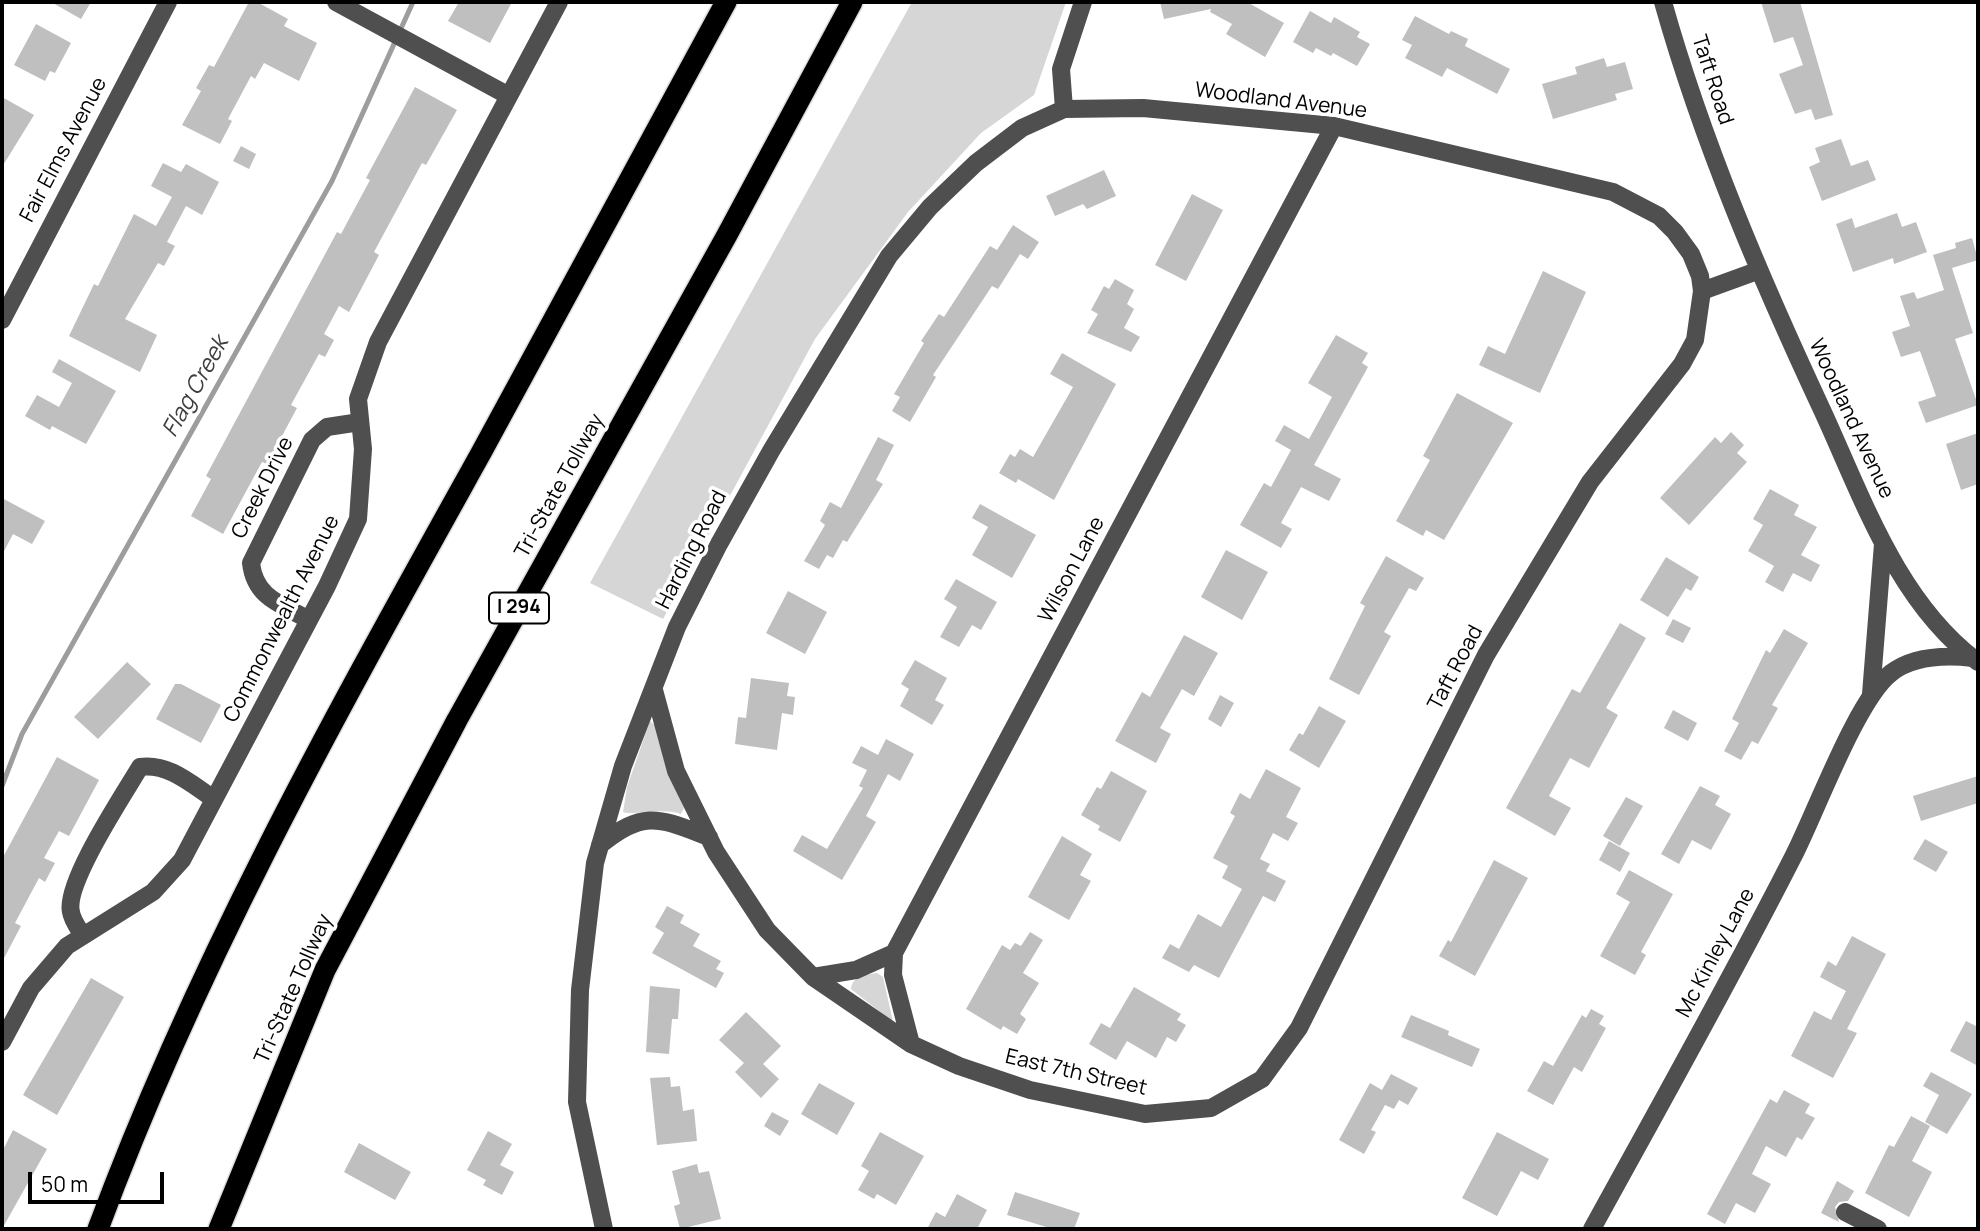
<!DOCTYPE html>
<style>
body{margin:0}
#map{position:relative;width:1980px;height:1231px;overflow:hidden;background:#fff;font-family:Manrope,sans-serif}
canvas{display:block}
.frame{position:absolute;inset:0;border:4px solid #000;pointer-events:none}
.scale{position:absolute;left:28px;top:1172px;width:136px;height:32px;box-sizing:border-box;border:4px solid #000;border-top:0;padding-left:9px;font-size:21px;line-height:24px;white-space:nowrap;color:#000;-webkit-text-stroke:5px #fff;paint-order:stroke}
</style>
<div id="map">
<canvas width="1980" height="1231"></canvas>
<div class="frame"></div>
<div class="scale">50 m</div>
</div>
<script>
const c = document.querySelector('canvas').getContext('2d');
c.lineJoin = 'round';
function paint(path, color) { c.fillStyle = color; c.fill(path, 'evenodd'); }
function strokePath(path, color, width, dash) { c.strokeStyle = color; c.lineWidth = width; c.lineCap = dash ? 'butt' : 'round'; c.setLineDash(dash || []); c.stroke(path); }
function drawText(font, color, halo, rows, align = 'center') {
  c.font = font + ' Manrope,sans-serif'; c.lineWidth = 7; c.setLineDash([]); c.textBaseline = 'middle'; c.strokeStyle = halo; c.fillStyle = color; for (const [text, x, y, turn = 0] of rows) {
    c.save(); c.translate(x, y); c.rotate((+turn || 0) * Math.PI / 180); c.textAlign = isNaN(turn) ? turn : align; if (halo) c.strokeText(text, 0, 0); c.fillText(text, 0, 0); c.restore();
  }
}
paint(new Path2D(`
 M912,2H1066L1034,95L981,133L908,212L815,339L663,619L590,583Z
 M650,721L656,726L666,765L684,808L681,814C663,807 631,816 623,812L627,787Z
 M877,973L883,977L893,1022L851,989C852,976 866,975 877,973Z`), '#d6d6d6');
strokePath(new Path2D(`
 M2,786L22,734L332,181L413,2`), '#9d9d9d', 5);
paint(new Path2D(`
 M51,2H91L81,19Z
 M249,2H257L288,19L284,26L317,43L299,81L264,63L255,79L251,76L228,119L232,121L220,144L182,125L201,91L196,88L209,65L214,67Z
 M459,2H512L490,43L448,21Z
 M1160,2H1247L1284,23L1265,57L1226,34L1232,24L1210,12L1211,9L1164,19Z
 M1761,2H1800L1833,115L1815,120L1811,109L1795,114L1779,74L1803,65L1793,37L1774,43Z
 M1310,11L1331,23L1334,17L1360,32L1357,37L1370,44L1357,66L1333,53L1331,56L1316,48L1313,53L1293,42Z
 M1415,16L1449,34L1451,31L1468,39L1465,46L1510,69L1497,94L1447,68L1442,77L1405,58L1412,45L1402,40Z
 M36,24L71,43L55,73L50,71L45,81L14,65Z
 M1604,58L1607,67L1625,62L1633,89L1615,94L1617,100L1553,119L1542,84L1577,74L1575,67Z
 M415,87L457,110L426,165L422,163L374,252L379,255L349,312L339,306L324,334L334,340L325,357L319,354L291,405L297,408L267,464L262,462L223,534L191,516L211,479L206,476L337,232L341,234L370,180L366,178Z
 M2,97L34,115L2,167Z
 M1841,139L1851,166L1868,160L1876,180L1822,201L1809,167L1820,162L1815,148Z
 M241,146L256,154L249,169L233,161Z
 M163,163L181,172L186,164L219,182L202,215L186,206L167,242L175,246L164,266L158,263L125,319L157,335L140,372L69,336L94,284L98,286L134,214L156,226L172,197L151,186Z
 M1104,170L1116,196L1087,209L1083,204L1055,216L1046,196Z
 M1192,194L1223,210L1186,281L1155,265Z
 M1897,213L1902,227L1916,222L1927,252L1894,264L1893,258L1853,272L1836,224L1852,218L1855,228Z
 M1013,225L1039,242L1028,259L1020,254L998,289L992,286L933,375L936,377L910,422L892,411L900,397L894,394L924,343L921,341L939,314L944,317L990,246L997,250Z
 M1972,238L1978,260L1952,268L1973,333L1955,339L1978,405L1926,423L1918,402L1936,396L1920,351L1901,357L1892,332L1910,326L1900,296L1914,292L1917,299L1944,290L1933,255L1956,248L1955,243Z
 M1543,271L1586,292L1540,393L1479,365L1488,346L1505,354Z
 M1115,279L1134,290L1127,304L1134,309L1124,328L1140,337L1131,352L1087,333L1098,314L1091,310L1104,286L1109,289Z
 M1336,335L1368,353L1362,363L1368,367L1314,465L1341,479L1329,501L1301,487L1281,523L1292,529L1281,548L1240,525L1264,483L1271,487L1291,450L1275,441L1284,425L1309,439L1332,397L1308,383Z
 M1062,353L1116,384L1054,500L1018,479L1016,483L999,473L1010,454L1015,457L1020,449L1033,457L1073,387L1050,374Z
 M59,359L116,391L86,444L52,426L50,430L25,416L37,395L59,407L72,383L52,372Z
 M1457,393L1513,423L1444,540L1426,530L1423,536L1396,521L1430,460L1423,456Z
 M1731,432L1744,445L1737,453L1747,462L1689,525L1660,498L1715,437L1721,443Z
 M1978,433V484L1961,490L1946,444Z
 M878,437L894,445L876,480L883,484L847,542L843,540L833,558L827,555L819,569L804,561L825,525L820,521L830,502L841,508Z
 M1770,489L1799,505L1794,515L1817,527L1801,555L1820,565L1811,582L1793,573L1783,592L1765,582L1774,566L1748,551L1763,525L1753,519Z
 M2,498L45,521L32,544L13,534L2,555Z
 M980,504L1036,535L1012,578L972,555L988,527L972,518Z
 M1226,550L1268,572L1242,620L1201,597Z
 M1386,556L1424,578L1416,591L1409,588L1384,632L1391,636L1359,695L1329,679L1365,606L1360,603Z
 M1666,557L1699,577L1691,591L1686,588L1668,617L1640,600Z
 M956,579L997,602L981,630L972,625L959,647L940,637L957,607L944,599Z
 M788,591L827,612L805,654L766,633Z
 M1673,619L1691,628L1683,643L1665,634Z
 M1620,623L1646,638L1606,708L1618,715L1589,768L1570,758L1549,796L1571,808L1555,836L1506,808L1572,689L1580,693Z
 M1784,629L1808,643L1772,705L1778,708L1758,744L1752,741L1741,760L1724,751L1739,723L1732,719L1766,650L1770,653Z
 M1184,635L1218,653L1194,696L1182,689L1160,728L1171,734L1156,763L1115,741L1142,692L1150,697Z
 M915,660L947,678L935,700L944,705L932,725L900,706L909,689L901,684Z
 M127,662L151,684L98,739L74,717Z
 M751,678L789,683L787,696L795,697L793,715L782,713L777,750L735,744L738,717L746,718Z
 M175,684H181L221,705L201,743L156,719Z
 M1220,695L1234,703L1221,727L1208,719Z
 M1319,706L1346,721L1319,768L1289,750L1299,733L1303,735Z
 M1673,710L1697,723L1688,741L1664,728Z
 M886,739L914,754L900,781L888,774L866,816L876,822L842,880L793,851L802,835L827,849L863,788L859,786L867,770L852,763L861,746L878,755Z
 M57,757L99,780L69,836L59,831L44,858L55,863L45,882L39,878L15,923L21,926L2,962V859Z
 M1266,769L1301,788L1286,817L1298,823L1288,841L1273,833L1260,859L1270,864L1266,871L1286,881L1275,902L1263,896L1219,978L1194,965L1189,972L1162,958L1170,944L1179,949L1198,914L1221,927L1242,889L1222,878L1228,866L1213,858L1235,816L1230,813L1240,793L1250,799Z
 M1111,771L1147,791L1120,842L1098,830L1100,826L1081,815L1097,787L1101,789Z
 M1978,776V803L1921,821L1913,796Z
 M1700,786L1720,796L1715,805L1731,814L1711,850L1692,840L1679,864L1661,854Z
 M1626,797L1643,806L1620,846L1603,836Z
 M1062,836L1092,854L1080,875L1091,881L1069,920L1028,897Z
 M1925,839L1948,852L1936,872L1913,859Z
 M1609,841L1630,853L1620,872L1599,860Z
 M1494,860L1528,878L1475,976L1439,956L1448,940L1451,942Z
 M1629,870L1673,894L1641,952L1646,955L1635,975L1600,956L1630,902L1616,894Z
 M667,906L684,915L680,923L700,934L693,946L721,961L716,969L724,973L716,988L652,953L664,933L655,927Z
 M1030,932L1043,940L1023,973L1039,983L1020,1014L1026,1019L1017,1034L1003,1026L1001,1030L966,1009L1002,945L1010,950L1015,943L1021,946Z
 M1852,936L1886,954L1847,1029L1857,1033L1833,1078L1791,1056L1814,1011L1831,1020L1846,991L1820,977L1828,961L1836,966Z
 M91,978L124,997L57,1115L23,1095Z
 M650,986L680,989L678,1019H672L669,1054L646,1052Z
 M1134,987L1181,1014L1177,1020L1186,1025L1176,1042L1167,1037L1156,1058L1127,1041L1116,1060L1089,1044L1101,1023L1110,1028Z
 M1591,1009L1604,1016L1599,1024L1606,1028L1582,1072L1574,1067L1553,1105L1527,1091L1544,1061L1553,1066L1582,1015L1586,1018Z
 M746,1012L781,1046L763,1064L779,1079L761,1098L735,1072L744,1063L719,1040Z
 M1411,1015L1449,1031L1448,1035L1480,1049L1472,1067L1401,1037Z
 M1966,1021L1978,1027V1066L1950,1051Z
 M1931,1072L1972,1094L1947,1134L1925,1122L1939,1095L1923,1086Z
 M1391,1074L1418,1088L1408,1105L1399,1100L1394,1109L1385,1105L1371,1130L1376,1132L1364,1154L1339,1140L1370,1083L1382,1090Z
 M670,1077L671,1087L680,1086L683,1111L694,1109L697,1141L657,1145L650,1078Z
 M819,1083L855,1103L837,1135L801,1114Z
 M1784,1090L1810,1104L1805,1113L1815,1118L1802,1140L1797,1137L1786,1157L1766,1146L1752,1174L1771,1184L1755,1213L1736,1203L1725,1224L1707,1214L1770,1099L1777,1103Z
 M772,1112L789,1121L780,1136L764,1126Z
 M1911,1116L1930,1126L1912,1161L1932,1172L1909,1217L1865,1193L1889,1145L1894,1147Z
 M13,1130L47,1149L2,1229V1152Z
 M488,1131L512,1144L500,1165L514,1172L502,1195L483,1185L486,1180L467,1170Z
 M880,1132L924,1156L896,1205L877,1194L874,1199L858,1190L869,1171L861,1166Z
 M1497,1132L1549,1159L1538,1180L1521,1171L1497,1216L1462,1198Z
 M359,1143L411,1172L395,1200L344,1172Z
 M697,1164L699,1173L709,1171L721,1219L680,1229L674,1206L680,1204L672,1171Z
 M1837,1181L1854,1191L1848,1201L1839,1202L1835,1207L1839,1222L1821,1213Z
 M1015,1192L1080,1213L1074,1229H1053L1007,1215Z
 M957,1194L987,1210L977,1229H927L936,1212L945,1217Z`), '#bfbfbf');
const highway = new Path2D(`
 M98,1229C198,958 341,705 481,453C564,303 645,152 726,2
 M219,1229L325,970L457,720L727,235L852,2`);
strokePath(highway, '#dbdbdb', 24);
strokePath(new Path2D(`
 M336,2L509,96
 M1663,2C1703,144 1761,279 1823,412C1863,499 1898,603 1978,662
 M1702,291L1757,271
 M2,320L168,2
 M309,620C281,604 255,598 251,563L312,440L327,427L360,422
 M654,690L676,771L716,852L767,930L813,977L911,1044L959,1066L1030,1090L1145,1114L1211,1108L1262,1079L1299,1028L1486,655L1590,482L1682,364L1695,340L1702,291L1700,276L1691,254L1675,232L1659,216L1613,192L1334,126L1143,108L1064,109
 M1871,694L1883,544
 M600,845C645,809 659,818 709,837
 M83,936C79,929 72,920 71,912C64,884 124,794 140,767C169,763 191,784 214,799
 M813,977L856,970L894,953
 M2,1042L31,988L67,946L153,892L182,860L327,586L358,519L363,449L358,399L378,342L559,2
 M911,1044L893,975L894,953L1334,126
 M1845,1212L1878,1229
 M604,1229L577,1102L580,990L595,863L623,766L677,627L719,544L771,451L889,256L930,207L976,163L1022,128L1064,109L1061,69L1083,2
 M1592,1229C1660,1105 1730,981 1794,855C1816,812 1857,699 1891,673C1914,655 1946,655 1973,658`), '#4f4f4f', 18);
strokePath(highway, '#000', 21);
for (const [x, y, w] of [
 [519,608,60]
]) { const box = new Path2D(); box.roundRect(x - w / 2, y - 15.5, w, 31, 5); c.fillStyle = '#fff'; c.fill(box); strokePath(box, '#000', 2); }
drawText('bold 19px', '#000', null, [
 ["I 294",519,608]
]);
drawText('21px', '#000', '#fff', [
 ["Taft Road",1712,80,72],
 ["Woodland Avenue",1281,101,7],
 ["Fair Elms Avenue",64,150,-62],
 ["Woodland Avenue",1851,419,65],
 ["Tri-State Tollway",560,486,-61],
 ["Creek Drive",263,488,-63],
 ["Harding Road",692,550,-63],
 ["Wilson Lane",1072,570,-62],
 ["Commonwealth Avenue",282,619,-63],
 ["Taft Road",1456,668,-62],
 ["Mc Kinley Lane",1716,953,-62],
 ["Tri-State Tollway",294,989,-66],
 ["East 7th Street",1076,1073,13]
]);
drawText('italic 23px', '#3e3e3e', '#fff', [
 ["Flag Creek",196,387,-61]
]);
</script>
